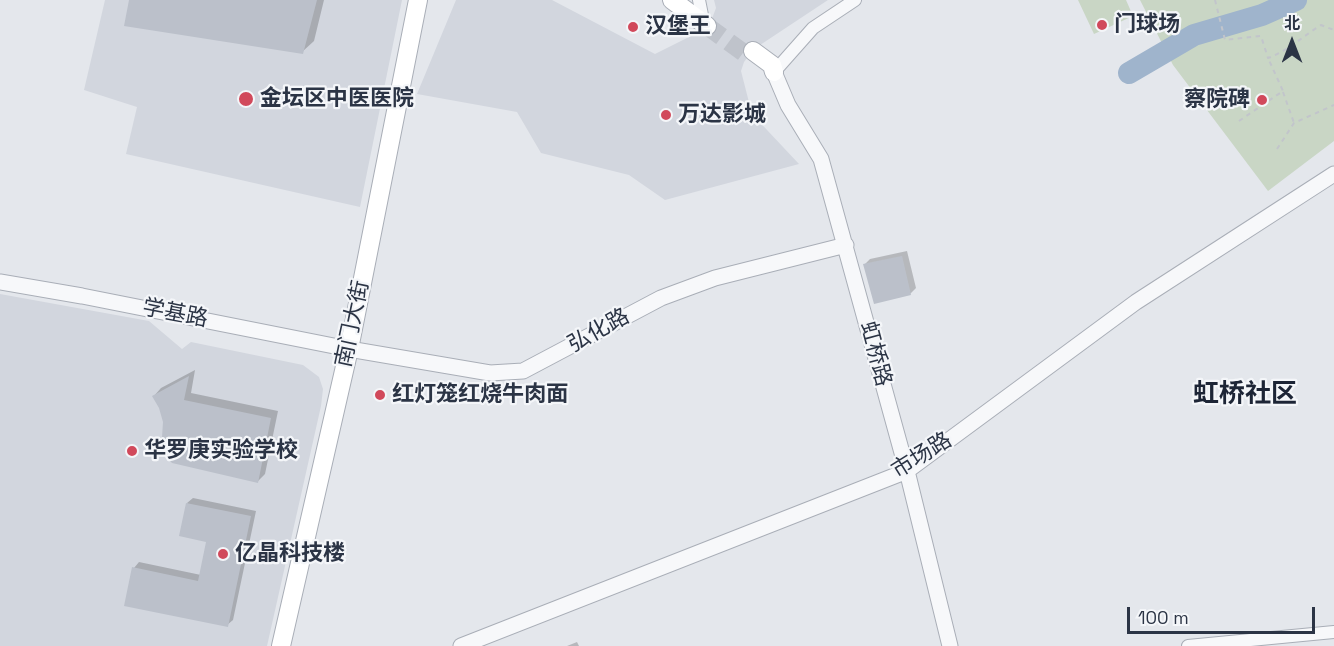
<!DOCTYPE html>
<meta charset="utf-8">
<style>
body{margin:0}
#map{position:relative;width:1334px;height:646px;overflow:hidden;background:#e4e7ec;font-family:"Space Grotesk","Noto Sans SC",sans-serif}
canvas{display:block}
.north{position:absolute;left:1262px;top:12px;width:60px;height:60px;-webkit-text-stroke:4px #f4f6f9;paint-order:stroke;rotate:0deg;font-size:16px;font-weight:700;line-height:24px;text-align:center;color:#2b3445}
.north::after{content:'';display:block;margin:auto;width:21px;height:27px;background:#2b3445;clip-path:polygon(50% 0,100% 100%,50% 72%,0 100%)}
.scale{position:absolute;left:1127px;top:607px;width:188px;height:27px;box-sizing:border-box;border:3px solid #2b3445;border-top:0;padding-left:8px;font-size:18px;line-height:21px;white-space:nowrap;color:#2b3445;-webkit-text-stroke:4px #f4f6f9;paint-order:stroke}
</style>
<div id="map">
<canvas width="1334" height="646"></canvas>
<div class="north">北</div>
<div class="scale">100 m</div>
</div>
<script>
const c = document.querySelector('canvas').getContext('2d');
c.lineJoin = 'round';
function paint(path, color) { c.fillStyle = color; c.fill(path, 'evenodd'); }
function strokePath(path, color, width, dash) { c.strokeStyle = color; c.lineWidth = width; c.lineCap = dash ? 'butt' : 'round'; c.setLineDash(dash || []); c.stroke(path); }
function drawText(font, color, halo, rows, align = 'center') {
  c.font = font + ' "Space Grotesk","Noto Sans SC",sans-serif'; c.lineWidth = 4.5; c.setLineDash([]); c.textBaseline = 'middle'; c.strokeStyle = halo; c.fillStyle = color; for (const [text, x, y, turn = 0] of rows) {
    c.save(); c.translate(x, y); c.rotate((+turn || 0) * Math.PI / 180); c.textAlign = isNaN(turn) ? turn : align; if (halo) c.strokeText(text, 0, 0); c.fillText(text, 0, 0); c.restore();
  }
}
paint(new Path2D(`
 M105,0H402L360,207L126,154L137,107L84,90Z
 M456,0H552L655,54L693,35L710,24L716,8L714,0H828L754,49L744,62L741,71L752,114L799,164L665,200L629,175L541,153L517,112L417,94Z
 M0,294L149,321L182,349L191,342L303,365L319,377L323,389L321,406L267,646H0Z`), '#d2d6de');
paint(new Path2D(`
 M1078,0H1126L1133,16L1094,34Z
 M1140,0H1334V141L1268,191L1173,65Z`), '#c9d6c5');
paint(new Path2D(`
 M131,0H324L314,41L302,52Z
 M907,251L916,288L910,294L864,265L870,259Z
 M195,370L191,393L278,411L265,474L258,481L164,422L160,407L154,396L161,388Z
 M193,498L256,511L233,620L227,625L134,568L139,562L201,575L208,540L187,503Z
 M577,642L579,646H567Z`), '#0003');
strokePath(new Path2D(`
 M1129,73L1194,35L1262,15L1296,0`), '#9fb4cc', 22);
paint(new Path2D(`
 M129,0H317L303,54L124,26Z
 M902,256L911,295L874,304L863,264Z
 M189,376L184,400L271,418L258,483L172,463L164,454H157L162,437L163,422L159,408L152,396Z
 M186,503L251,516L228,627L124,606L132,567L198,581L206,542L179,536Z`), '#bbc0ca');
strokePath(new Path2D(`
 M707,26L748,56`), '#bfc3cb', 18, [18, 9]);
const minor = new Path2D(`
 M699,0L702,15
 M774,72L813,28L855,0
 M1188,646L1334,632`);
const tertiary = new Path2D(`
 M774,72L788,105L821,159L907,471L950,646
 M0,282L82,296L349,349L490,373L523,371L661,298L715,278L846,245
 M461,646L907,471L1136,302L1334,174`);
const secondary = new Path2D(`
 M672,0L707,26
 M753,51L772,65L774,72
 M281,646L349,349L418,0`);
strokePath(minor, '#a9aeb7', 14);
strokePath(tertiary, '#a9aeb7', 17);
strokePath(secondary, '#a9aeb7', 20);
strokePath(new Path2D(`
 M1215,0L1225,40L1261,36L1268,58C1288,51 1303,36 1321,25L1334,30
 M1283,92L1294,123
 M1239,121L1283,91L1268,58
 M1277,149L1294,123L1334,105`), '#c2c5cb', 2, [4.5, 4.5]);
strokePath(minor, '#f7f8fa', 12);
strokePath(tertiary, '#f7f8fa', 15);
strokePath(secondary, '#fff', 18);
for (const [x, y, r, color] of [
 [1102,25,6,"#d1495b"],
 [633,27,6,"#d1495b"],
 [246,99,8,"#d1495b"],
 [1262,100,6,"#d1495b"],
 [666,115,6,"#d1495b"],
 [380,395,6,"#d1495b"],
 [132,451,6,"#d1495b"],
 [223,554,6,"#d1495b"]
]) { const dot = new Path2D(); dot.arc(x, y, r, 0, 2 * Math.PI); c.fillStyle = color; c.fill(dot); strokePath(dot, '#f4f6f9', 2); }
drawText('bold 22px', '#2b3445', '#f4f6f9', [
 ["门球场",1114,25],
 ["汉堡王",645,27],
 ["金坛区中医医院",260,99],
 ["察院碑",1250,100,"right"],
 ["万达影城",678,115],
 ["红灯笼红烧牛肉面",392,395],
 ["华罗庚实验学校",144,451],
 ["亿晶科技楼",235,554]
], 'left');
drawText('22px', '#2b3445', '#f4f6f9', [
 ["学基路",175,314,11],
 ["南门大街",353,324,-78],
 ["弘化路",599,331,-29],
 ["虹桥路",875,354,75],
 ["市场路",922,456,-32]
]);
drawText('bold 26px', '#1d2536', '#f4f6f9', [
 ["虹桥社区",1245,395]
]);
</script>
